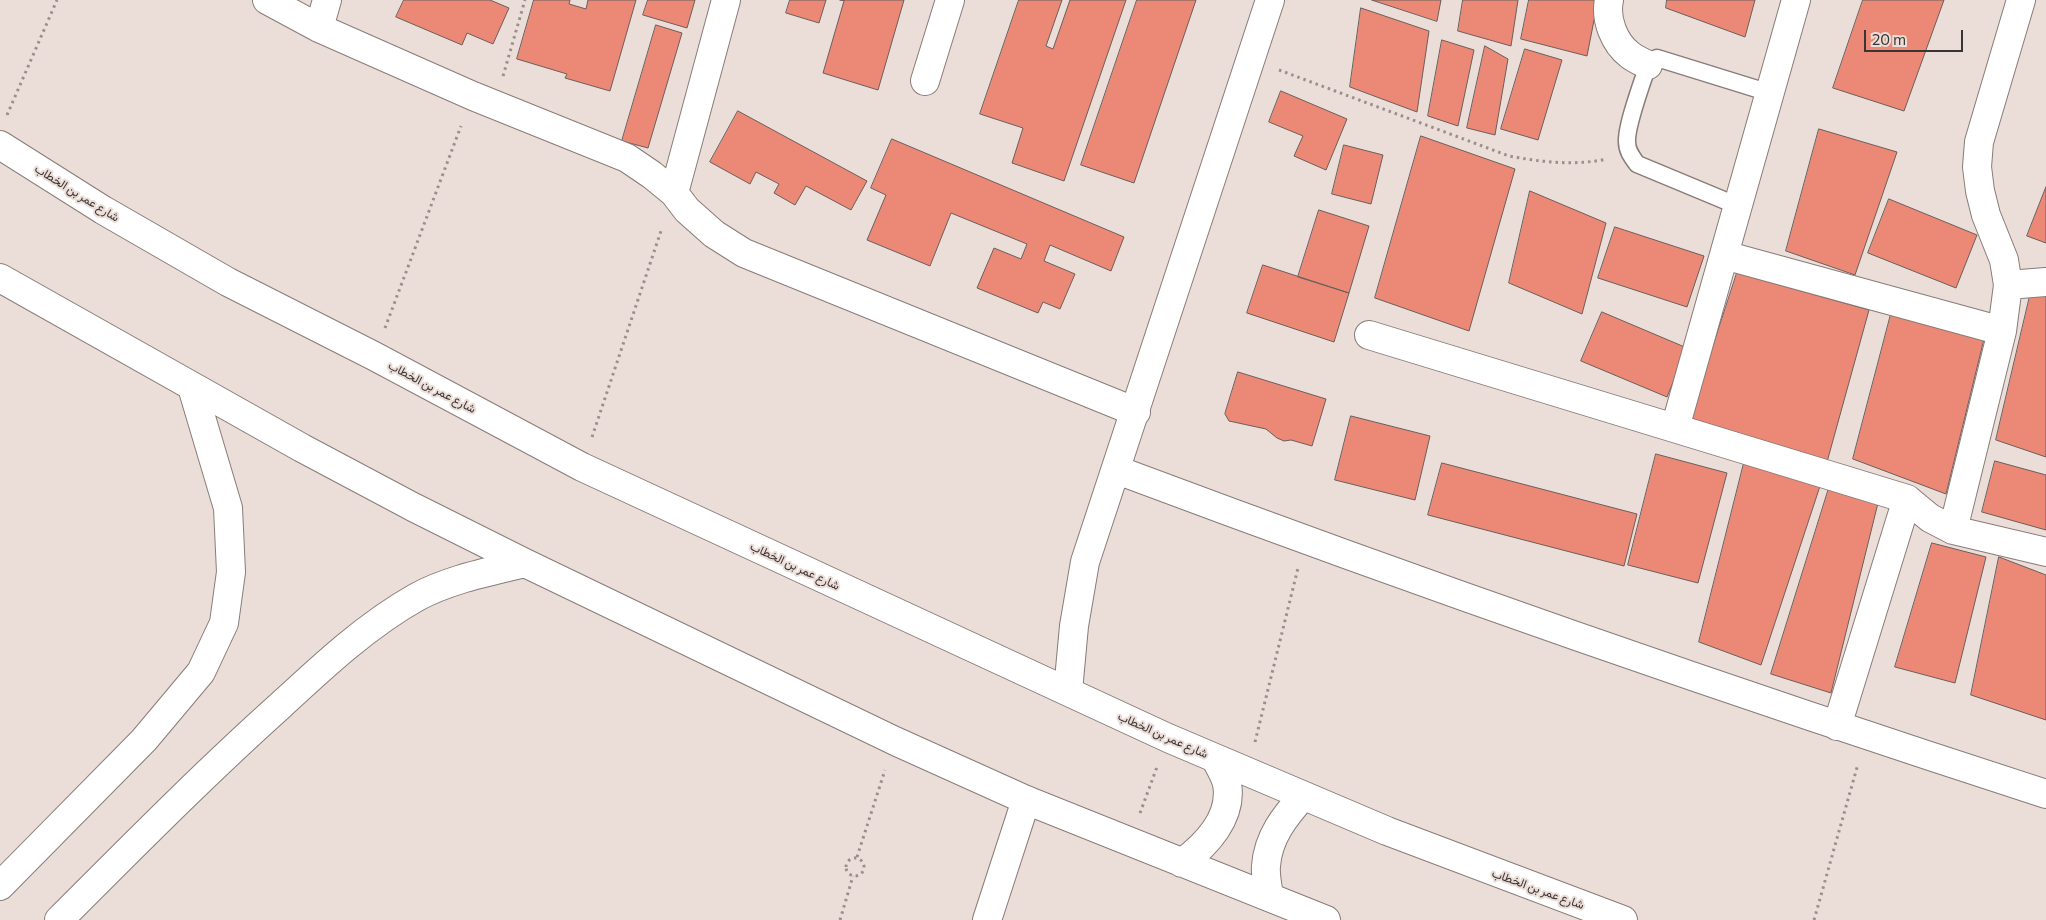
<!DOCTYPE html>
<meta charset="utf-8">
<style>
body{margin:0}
#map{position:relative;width:2046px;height:920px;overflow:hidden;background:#ebddd8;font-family:Commissioner,sans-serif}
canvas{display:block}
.scale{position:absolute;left:1864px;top:30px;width:99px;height:22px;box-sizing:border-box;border:2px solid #3a3432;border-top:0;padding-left:6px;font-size:15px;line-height:18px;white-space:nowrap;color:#3a3432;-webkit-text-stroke:4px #ebddd8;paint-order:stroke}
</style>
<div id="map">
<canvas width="2046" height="920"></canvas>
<div class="scale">20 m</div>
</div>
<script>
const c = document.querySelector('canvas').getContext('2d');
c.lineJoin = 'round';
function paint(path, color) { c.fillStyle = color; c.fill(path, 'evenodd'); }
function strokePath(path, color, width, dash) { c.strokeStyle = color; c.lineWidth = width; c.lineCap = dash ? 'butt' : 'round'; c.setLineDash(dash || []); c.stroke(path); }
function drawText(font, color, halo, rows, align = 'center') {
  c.font = font + ' Commissioner,Vazirmatn,sans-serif'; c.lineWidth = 4; c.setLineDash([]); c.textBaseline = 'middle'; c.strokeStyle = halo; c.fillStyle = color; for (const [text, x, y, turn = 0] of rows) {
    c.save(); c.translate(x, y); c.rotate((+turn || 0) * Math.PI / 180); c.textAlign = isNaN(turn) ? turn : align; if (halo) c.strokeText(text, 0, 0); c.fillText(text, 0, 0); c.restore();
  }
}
const building = new Path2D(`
 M404,0H490L509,8L493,44L467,33L462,45L396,17Z
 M534,0H570L569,4L586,9L588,0H636L610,91L565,78L567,74L517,59Z
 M648,0H695L687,28L643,15Z
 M790,0H826L819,23L786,13Z
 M840,0H904L878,90L823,73L844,1Z
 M1019,0H1062L1046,46L1053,49L1070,0H1126L1064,181L1012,163L1023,128L980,114Z
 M1137,0H1196L1134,183L1081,165Z
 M1372,0H1441L1437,21Z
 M1463,0H1518L1511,46L1458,31Z
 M1529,0H1598L1587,56L1521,39Z
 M1667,0H1755L1745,37L1666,8Z
 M1863,0H1944L1904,111L1833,88Z
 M1361,8L1429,31L1417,112L1350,87Z
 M656,25L682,33L648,148L622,141Z
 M1442,40L1474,50L1458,126L1428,116Z
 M1485,46L1508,59L1495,135L1467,128Z
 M1525,49L1562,60L1538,140L1501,129Z
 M1281,91L1347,119L1326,170L1294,156L1303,136L1269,122Z
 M738,111L867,181L851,210L806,186L795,205L774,193L779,184L756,172L750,184L710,162Z
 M1819,129L1897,152L1855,275L1786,251Z
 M1421,136L1515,169L1469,331L1375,298Z
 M892,139L1124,237L1111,271L1050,245L1044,261L1075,274L1060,309L1043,302L1038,313L977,288L994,248L1021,259L1027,244L951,213L930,266L867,240L886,195L871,188Z
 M1344,145L1383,155L1371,204L1332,194Z
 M2046,187V243L2027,236Z
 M1530,191L1606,223L1582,314L1509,283Z
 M1889,199L1977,235L1956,288L1868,253Z
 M1319,210L1369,226L1349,293L1298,277Z
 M1615,227L1704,256L1687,307L1598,278Z
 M1263,265L1349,293L1334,342L1247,313Z
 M1737,273L1869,310L1827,462L1690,418Z
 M2033,283L2046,287V457L1996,440Z
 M1602,312L1687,348L1667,397L1581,361Z
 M1891,314L1984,339L1946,494L1853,459Z
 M1238,372L1326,399L1312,446L1291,440L1284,441L1277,438L1266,429L1229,421L1225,414Z
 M1351,416L1430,436L1415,500L1335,480Z
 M1747,451L1824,474L1761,665L1699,642Z
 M1656,454L1727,473L1698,583L1628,565Z
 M1995,461L2046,475V530L1982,512Z
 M1442,463L1637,514L1624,566L1428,515Z
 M1829,488L1878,503L1831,693L1771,674Z
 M1932,543L1986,557L1955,683L1895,667Z
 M1999,557L2046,575V720L1971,695Z`);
paint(building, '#eb8876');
strokePath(building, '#6b5e5b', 1);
const service = new Path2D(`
 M1738,206L1637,164C1632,157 1627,151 1627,142C1626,126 1642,83 1648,65L1651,61L1657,58L1770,93`);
const minor = new Path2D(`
 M267,0L319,28L473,96L627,158L652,175L674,193L687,210L714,234L744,253L1136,412
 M1609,0C1605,19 1614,43 1630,55C1635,59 1642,62 1648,65
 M319,28L327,0
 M925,81L950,0
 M674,193L726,0
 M1724,255L2002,331
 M2008,285L2046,282
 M1369,335L1907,499L1930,518L1953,530L2046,552
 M1675,428L1796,0
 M1117,470C1424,585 1734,693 2046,794
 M1953,530L2002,331L2008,285L2004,260L1986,215L1980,191L1977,167L1979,142L2021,0
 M1068,691L1074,626L1085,562L1270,0
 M1837,726L1907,499
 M987,920L1026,800`);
const tertiary = new Path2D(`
 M0,145L103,210L228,282L374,356L582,467L1168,738L1387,831L1623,920
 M0,278L302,448L413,507L525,563L895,741L1026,800L1326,920
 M1182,863C1206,845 1233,817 1227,784C1225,775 1219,766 1215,758
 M0,886L144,740L201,672L224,623L231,572L228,508L192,387
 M1269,897C1268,887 1265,876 1266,866C1268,837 1285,816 1303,796
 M59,920C132,847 204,774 281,705C323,666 367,625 417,597C450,579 489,572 525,563`);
strokePath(service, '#897c78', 19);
strokePath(minor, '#897c78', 30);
strokePath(tertiary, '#897c78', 30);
strokePath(new Path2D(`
 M1279,70L1509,156C1541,162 1574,166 1607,159
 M503,76L525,0
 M7,115L57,0
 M385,328L461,126
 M592,437L662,228
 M1255,742L1298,568
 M1140,813L1157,767
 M857,857L885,770
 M846 867a9 9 0 1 1 18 0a9 9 0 1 1-18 0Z
 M840,920L853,876
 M1814,920L1858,764`), '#9a8f8c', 3, [2.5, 4]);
strokePath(service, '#fff', 16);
strokePath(minor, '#fff', 28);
strokePath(tertiary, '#fff', 28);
drawText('12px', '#3a3432', '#ebddd8', [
 ["شارع عمر بن الخطاب",77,193,32],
 ["شارع عمر بن الخطاب",432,387,28],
 ["شارع عمر بن الخطاب",795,566,25],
 ["شارع عمر بن الخطاب",1163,735,24],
 ["شارع عمر بن الخطاب",1538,889,20]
]);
</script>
